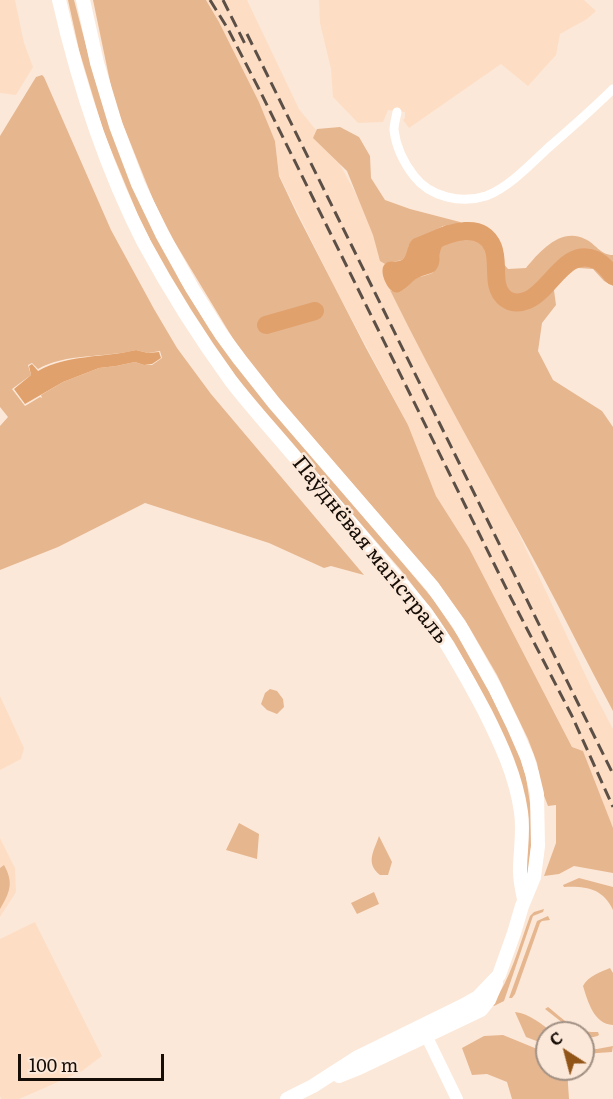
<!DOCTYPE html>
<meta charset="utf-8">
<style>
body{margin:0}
#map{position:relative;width:613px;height:1099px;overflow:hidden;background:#fce8d8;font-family:Literata,serif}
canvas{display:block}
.north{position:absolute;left:535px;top:1021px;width:60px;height:60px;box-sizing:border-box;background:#fce8d8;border:2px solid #a09084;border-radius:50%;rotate:324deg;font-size:16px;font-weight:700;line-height:24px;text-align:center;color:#160d07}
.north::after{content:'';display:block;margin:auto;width:21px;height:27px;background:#925518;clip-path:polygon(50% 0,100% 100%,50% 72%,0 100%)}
.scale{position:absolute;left:18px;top:1054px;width:146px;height:27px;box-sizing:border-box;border:3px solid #160d07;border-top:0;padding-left:8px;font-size:18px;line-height:21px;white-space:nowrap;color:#160d07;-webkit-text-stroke:4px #fce8d8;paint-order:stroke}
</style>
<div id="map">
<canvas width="613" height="1099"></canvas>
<div class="north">С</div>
<div class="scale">100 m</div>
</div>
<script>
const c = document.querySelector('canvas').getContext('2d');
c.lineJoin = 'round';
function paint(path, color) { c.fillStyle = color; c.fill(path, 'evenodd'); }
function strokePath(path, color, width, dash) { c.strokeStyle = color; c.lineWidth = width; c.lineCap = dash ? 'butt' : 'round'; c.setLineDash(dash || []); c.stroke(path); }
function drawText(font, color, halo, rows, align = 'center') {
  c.font = font + ' Literata,serif'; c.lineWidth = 5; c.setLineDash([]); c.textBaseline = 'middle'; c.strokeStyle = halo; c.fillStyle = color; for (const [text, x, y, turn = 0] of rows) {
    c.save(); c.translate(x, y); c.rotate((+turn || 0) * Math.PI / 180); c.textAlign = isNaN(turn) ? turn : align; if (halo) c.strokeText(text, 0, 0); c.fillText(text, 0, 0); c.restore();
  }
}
paint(new Path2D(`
 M0,0H15L24,43L33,67L16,95L0,93Z
 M206,0H247L299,109L332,150L372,223L592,689L613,729V828L603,808L583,751L572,747L469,548L436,496L408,425L334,286L279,175L275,141L259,102L219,22Z
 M319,0H584L596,11L587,19L560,34L556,55L528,86L501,64L409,128L403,120L405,118V112L388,110L383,122L358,123L333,97L331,69L320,23Z
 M0,696L24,748L21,759L0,770Z
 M0,838L15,868L16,892L0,917Z
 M35,922L102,1056L82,1071L42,1089L19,1099H1L0,1096V939Z`), '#fddec5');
paint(new Path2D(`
 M68,0H74L94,76L115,142L180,281L210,330L238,368L433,599L468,651L489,691L518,750L526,777L531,810L532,840L528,873L524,871L527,841L480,689L454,642L431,609L400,569L256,403L226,364L204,334L165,269L140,220L104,133L79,50Z
 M93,0H206L219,22L259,102L275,141L279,176L297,214L366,348L408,425L436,496L469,548L572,747L583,751L613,828V873L574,866L559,874L544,876L556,843V805L548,806L541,788L537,763L528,739L497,675L469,627L438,583L279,398L235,342L174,241L154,202L122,122L113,96Z
 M42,75L44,77L111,230L154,309L177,348L211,394L364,575L331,566L324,568L269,543L145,503L58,547L0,570V426L8,417L0,407V136L36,77ZM136,350L148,353L160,351L162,358L152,365H144L135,362L116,366L99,368L63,382L41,395L42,398L40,397L25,406L12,389L31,375L28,365L32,363L38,369C65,353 106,358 136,350Z
 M340,127L359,137L370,156L371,178L385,200L410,209L460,222L483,239L508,269L526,268C540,251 561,227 585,239C596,244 600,255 613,255V286L604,281L593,269L564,267L553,283L556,305L542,323L538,351L553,380L602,411L613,427V711C588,665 565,618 541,573C490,478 437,386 390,290C403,296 405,287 414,280C419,276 426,276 432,273C441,267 438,256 441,247C445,240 448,233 450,225L443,226L409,245L407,254L402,260L387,263L385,264L380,261L373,235L347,171L313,138L317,129Z
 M270,689L277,691L283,699L284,707L277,714L267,710L261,704L265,693Z
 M239,823L259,834L257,859L226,850Z
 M379,836L392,862L388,875H380C365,863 374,851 379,836Z
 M4,865C14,883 10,892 0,909V868Z
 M579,878L613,887V910C603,888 585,886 564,887L563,885Z
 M374,892L379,904L357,914L351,903Z
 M544,909L543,912L533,916L504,1001L494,1006L492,1005C511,978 519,946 530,916L534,912Z
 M548,916L550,920L542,921L540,923L515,994L512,998H509L537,921Z
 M610,968L613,973V1025C594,1024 588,1002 583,986C588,976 601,972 610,968Z
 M548,1007C565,1020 574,1033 598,1032L599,1035C595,1038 588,1037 583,1036V1033H576L573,1031L545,1009Z
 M515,1012C530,1014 542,1024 553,1033H547V1045L526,1037Z
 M503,1035L547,1053V1069H567L569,1099H512L507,1082L487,1074L472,1075L462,1048L484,1036Z
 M613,1046L612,1052L583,1054V1049H597Z`), '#e6b68f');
paint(new Path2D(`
 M447,225L452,227L453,233L451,240C448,243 442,244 441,249C438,256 442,264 435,271C431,274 423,275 418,278C410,281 401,299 391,290C385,285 377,266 388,262C393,261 398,262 402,260C409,254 406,245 413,239Z
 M136,350L148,353L159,352L161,358L152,364L144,365L135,362L116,366L99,368L63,382L25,404L14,389L31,375L29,366L32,364L38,371C68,354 104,358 136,350Z`), '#e1a16c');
strokePath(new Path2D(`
 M431,242C450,232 482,221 493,247C500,264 490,287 506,299C513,304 521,303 528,300C551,290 566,246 596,260C603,263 608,270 613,276
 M266,325L315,311`), '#e1a16c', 18);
strokePath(new Path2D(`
 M397,112C396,118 394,124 394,130C396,147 404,163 414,176C430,197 461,204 486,196C508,188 531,164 548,148C570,129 592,110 613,89`), '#fff', 9);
strokePath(new Path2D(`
 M422,1027L457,1099`), '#fff', 12);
strokePath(new Path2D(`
 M59,0C78,83 105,167 144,243C170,291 199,337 231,381C251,407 274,432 295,457C339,509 383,561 426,613C449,645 467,678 485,712C501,744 516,776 521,812C524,832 520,851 520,871C520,880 522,890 524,899
 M83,0L97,63L116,126L138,184L162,234L192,288L221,334L240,360L274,403L432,586L459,624L495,688L513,725L527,757L532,773L537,794L538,846L534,877L522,906L514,933L499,975L478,997L464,1005L358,1057L313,1086L287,1099
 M339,1076L359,1068L481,1010L489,1000L496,983`), '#fff', 14);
strokePath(new Path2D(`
 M210,0L228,29L261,93L511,598L572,716L613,807
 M223,0L246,46
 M247,34L613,774`), '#5c4f46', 3, [12, 6]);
drawText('21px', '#160d07', '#fce8d8', [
 ["Паўднёвая магістраль",370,550,51]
]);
</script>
